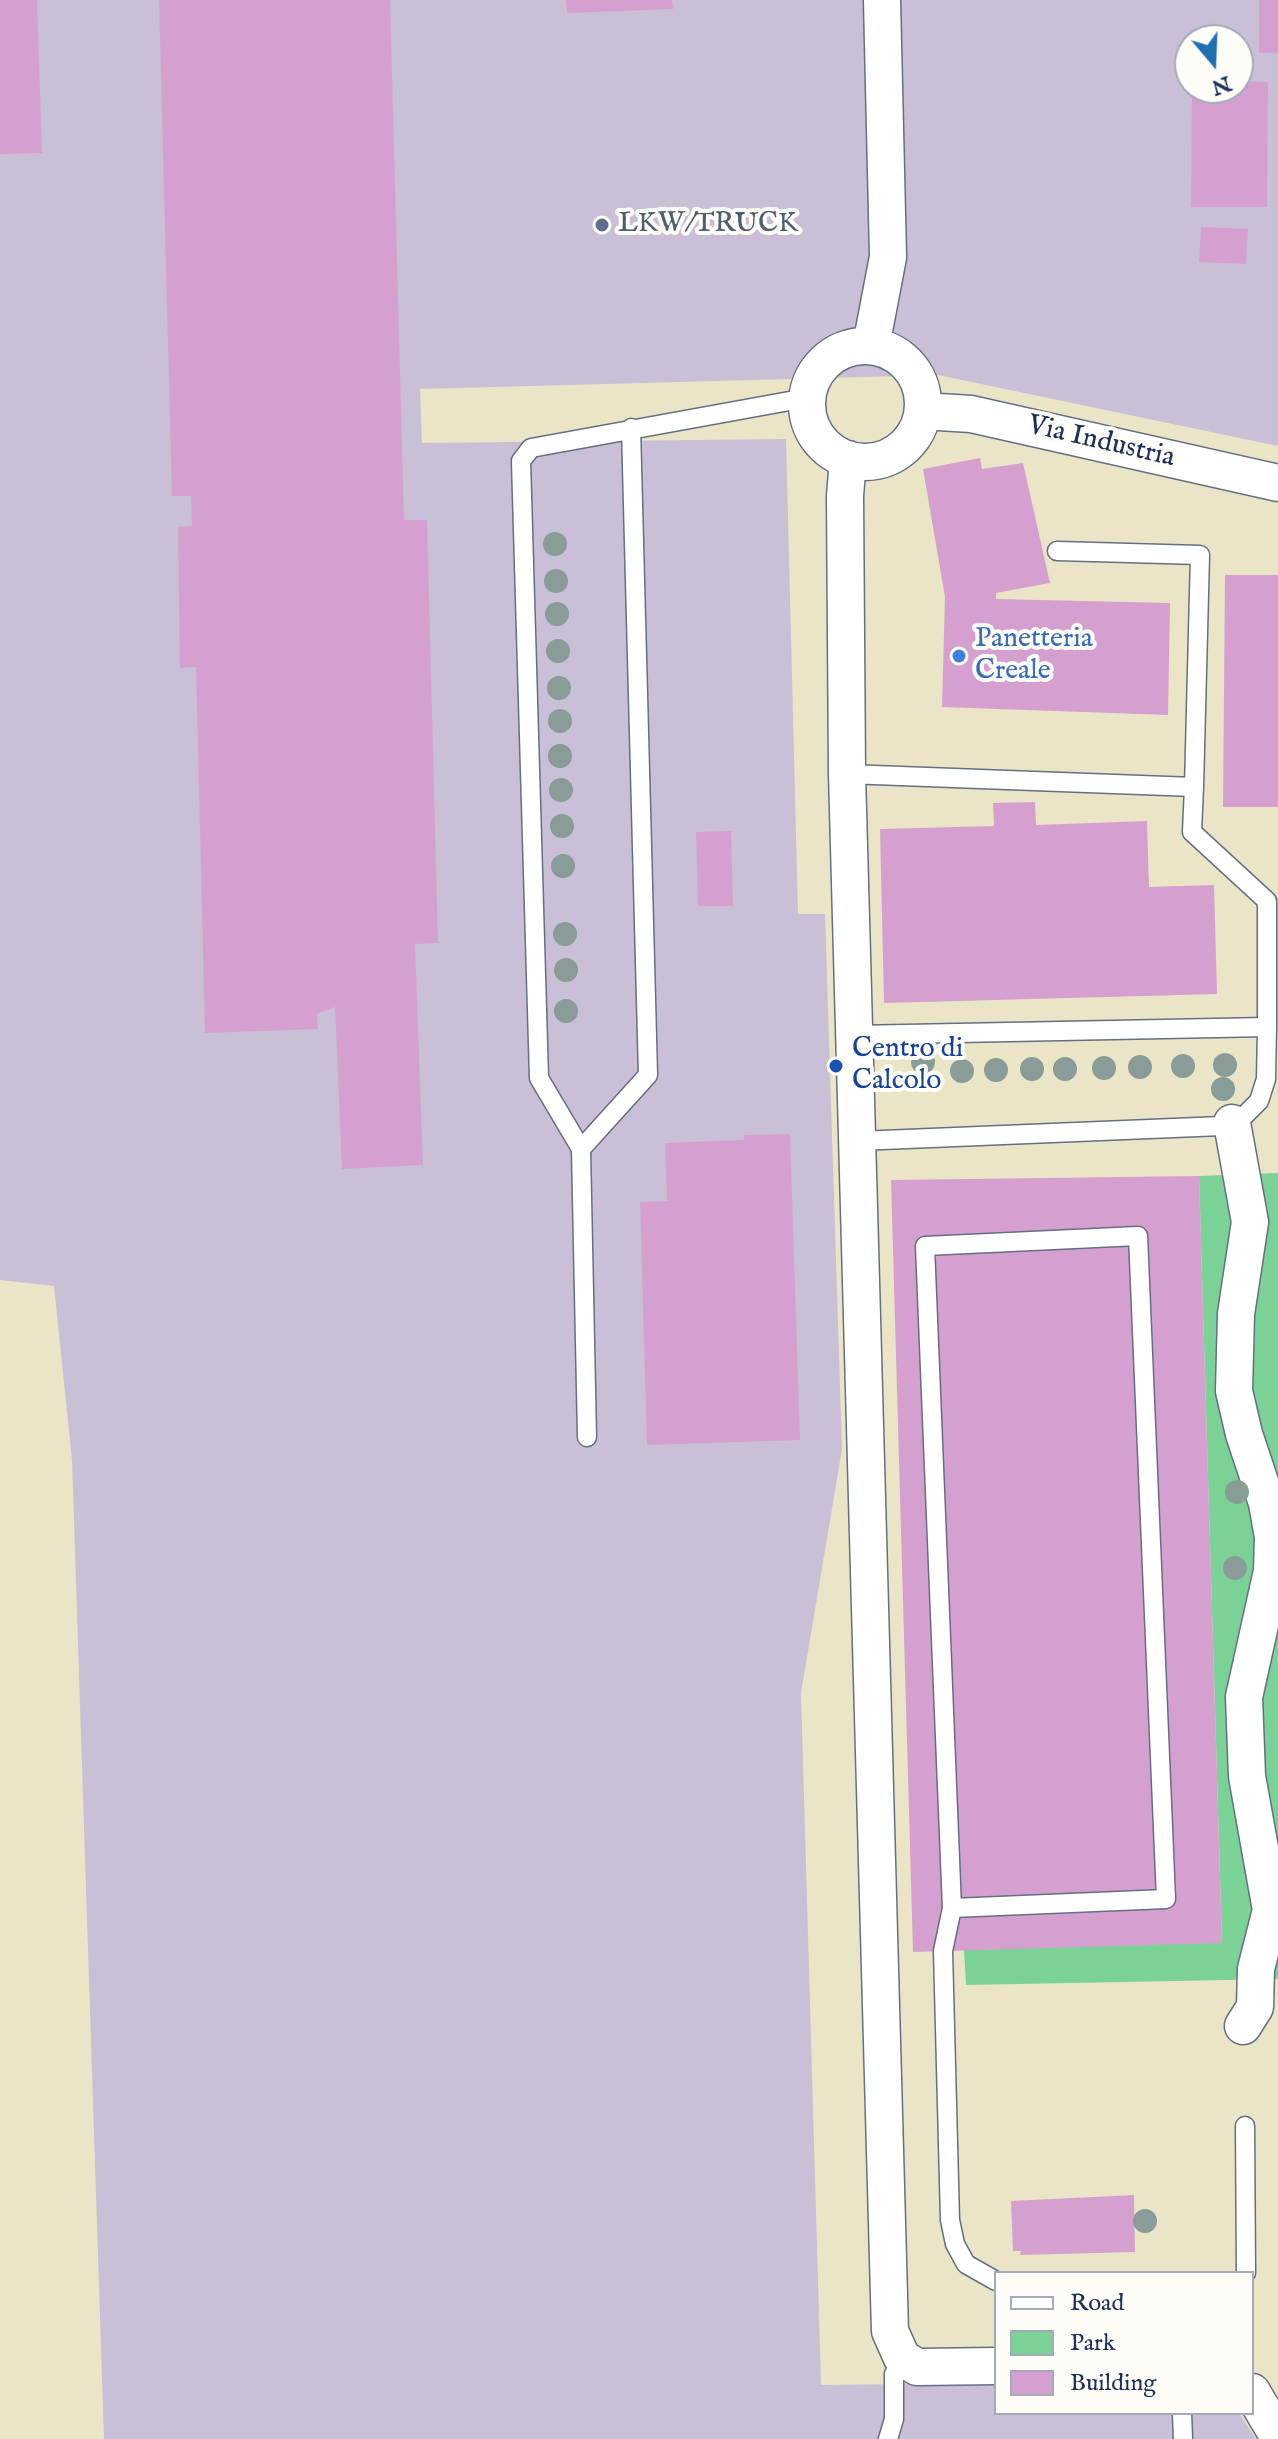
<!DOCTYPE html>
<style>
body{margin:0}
#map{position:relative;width:1278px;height:2439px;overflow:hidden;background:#ebe5c7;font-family:"IM FELL English",serif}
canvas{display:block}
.legend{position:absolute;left:994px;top:2271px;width:260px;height:144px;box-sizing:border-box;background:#fdfcf7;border:2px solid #a3aaba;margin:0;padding:10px 14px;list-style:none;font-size:24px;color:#1b2f5e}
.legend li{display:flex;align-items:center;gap:16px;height:40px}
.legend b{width:40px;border:2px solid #a3aaba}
.north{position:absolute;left:1174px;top:24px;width:80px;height:80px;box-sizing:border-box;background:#fdfcf7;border:2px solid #a3aaba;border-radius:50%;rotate:161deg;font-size:22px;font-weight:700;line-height:32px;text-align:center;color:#1b2f5e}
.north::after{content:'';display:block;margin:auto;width:28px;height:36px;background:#1f6fb2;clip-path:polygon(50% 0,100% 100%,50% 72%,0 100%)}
</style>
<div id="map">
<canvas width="1278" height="2439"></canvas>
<ul class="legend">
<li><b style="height:10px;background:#fff"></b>Road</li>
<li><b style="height:22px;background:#7bd297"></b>Park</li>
<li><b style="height:22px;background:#d5a0cf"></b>Building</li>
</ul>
<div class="north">N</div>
</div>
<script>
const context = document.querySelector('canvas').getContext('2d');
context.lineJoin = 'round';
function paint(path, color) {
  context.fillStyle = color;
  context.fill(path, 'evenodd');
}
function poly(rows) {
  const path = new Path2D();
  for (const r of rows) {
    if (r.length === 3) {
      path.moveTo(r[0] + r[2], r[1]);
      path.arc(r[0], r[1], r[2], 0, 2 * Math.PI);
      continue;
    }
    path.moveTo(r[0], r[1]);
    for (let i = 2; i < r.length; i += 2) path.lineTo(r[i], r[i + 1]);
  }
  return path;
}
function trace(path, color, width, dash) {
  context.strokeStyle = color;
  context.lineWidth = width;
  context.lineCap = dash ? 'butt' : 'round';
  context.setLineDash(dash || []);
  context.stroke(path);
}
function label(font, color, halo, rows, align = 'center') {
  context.font = font + ' "IM FELL English",serif';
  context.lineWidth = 8;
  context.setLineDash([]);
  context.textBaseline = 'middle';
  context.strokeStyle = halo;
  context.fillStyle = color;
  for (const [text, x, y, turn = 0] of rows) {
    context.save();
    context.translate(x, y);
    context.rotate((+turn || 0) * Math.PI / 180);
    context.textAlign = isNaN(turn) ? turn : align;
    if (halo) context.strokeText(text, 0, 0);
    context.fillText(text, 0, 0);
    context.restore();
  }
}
paint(poly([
 [0,0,1278,0,1278,446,938,375,420,389,422,443,786,439,798,914,825,914,842,1449,801,1693,821,2385,996,2383,996,2413,1239,2413,1256,2439,104,2439,72,1460,54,1286,0,1280],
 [1190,40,1238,40,1238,88,1190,88]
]), '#c9bfd7');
paint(poly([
 [1278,1173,1278,1979,966,1985,964,1950,1222,1942,1199,1176]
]), '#7bd297');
paint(poly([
 [0,0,37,0,42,153,0,154],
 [159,0,390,0,404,520,427,520,438,943,415,944,423,1165,342,1169,335,1007,317,1014,318,1029,205,1033,196,667,180,668,178,527,192,526,191,496,172,496],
 [566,0,672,0,673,9,567,13],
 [1259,0,1278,0,1278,53,1259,53],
 [1238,81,1268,82,1267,207,1191,207,1192,88,1238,88],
 [1201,227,1248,229,1246,264,1199,262],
 [980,458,982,469,1023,463,1050,583,996,593,996,599,1170,603,1168,715,942,707,945,597,923,469],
 [1225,575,1278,575,1278,807,1223,807],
 [1035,802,1036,825,1147,821,1149,887,1214,885,1217,994,884,1003,880,829,994,826,993,803],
 [731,831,733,906,698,906,696,832],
 [790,1134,800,1440,647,1445,640,1202,667,1201,665,1143,744,1140,744,1135],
 [1199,1176,1222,1943,913,1952,891,1180],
 [1134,2195,1135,2252,1020,2255,1021,2251,1013,2251,1011,2201]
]), '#d5a0cf');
const lane = poly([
 [847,774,1194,787,1200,555,1057,551],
 [1194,787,1192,832,1267,901,1267,1027],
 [854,1035,1267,1027,1266,1079,1259,1101,1242,1118,1222,1126,858,1141],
 [581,1149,648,1075,631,428],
 [1138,1236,1166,1899,952,1908,925,1246,1138,1236],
 [587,1437,581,1149,539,1078,521,461,531,448,806,398],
 [952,1908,943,1951,950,2220,955,2244,966,2264,996,2281],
 [1245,2126,1246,2273],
 [1182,2413,1183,2439],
 [888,2439,894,2419,894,2374,902,2358]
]);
const street = poly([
 [871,346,888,257,882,0],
 [865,404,58],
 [923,411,971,414,1278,483],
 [848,459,845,496,847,774,890,2331,902,2358,917,2367,996,2366],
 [1232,1123,1250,1222,1236,1314,1234,1391,1244,1434,1267,1503,1273,1537,1272,1571,1244,1697,1247,1776,1271,1910,1256,1969,1255,2007,1243,2026],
 [1252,2392,1278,2436]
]);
trace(lane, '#646f83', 21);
trace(street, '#646f83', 39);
trace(lane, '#fff', 18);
trace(street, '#fff', 36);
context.fillStyle = '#899c97';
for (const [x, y] of [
 [555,544],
 [556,581],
 [557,614],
 [558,651],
 [559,688],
 [560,721],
 [560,756],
 [561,790],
 [562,826],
 [563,866],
 [565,934],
 [566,970],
 [566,1011],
 [923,1062],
 [1225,1065],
 [1183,1066],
 [1140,1067],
 [1104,1068],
 [1032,1069],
 [1065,1069],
 [996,1070],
 [962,1071],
 [1223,1089],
 [1237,1492],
 [1235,1568],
 [1145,2221]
]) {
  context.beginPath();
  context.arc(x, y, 12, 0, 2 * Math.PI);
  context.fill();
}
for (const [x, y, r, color] of [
 [602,225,8,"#5c6f8a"],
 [959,656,8,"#3f7fe0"],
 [836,1066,8,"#1a4fb4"]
]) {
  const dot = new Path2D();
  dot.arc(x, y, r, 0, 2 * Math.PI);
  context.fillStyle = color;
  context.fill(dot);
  trace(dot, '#fdfcf7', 3);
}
label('28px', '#4e5e75', '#fdfcf7', [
 ["LKW/TRUCK",618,225]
], 'left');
label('28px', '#1b2f5e', '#fdfcf7', [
 ["Via Industria",1101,443,13]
]);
label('28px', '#366cbe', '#fdfcf7', [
 ["Panetteria",975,640],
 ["Creale",975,672]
], 'left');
label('28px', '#164399', '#fdfcf7', [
 ["Centro di",852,1050],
 ["Calcolo",852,1082]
], 'left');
</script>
